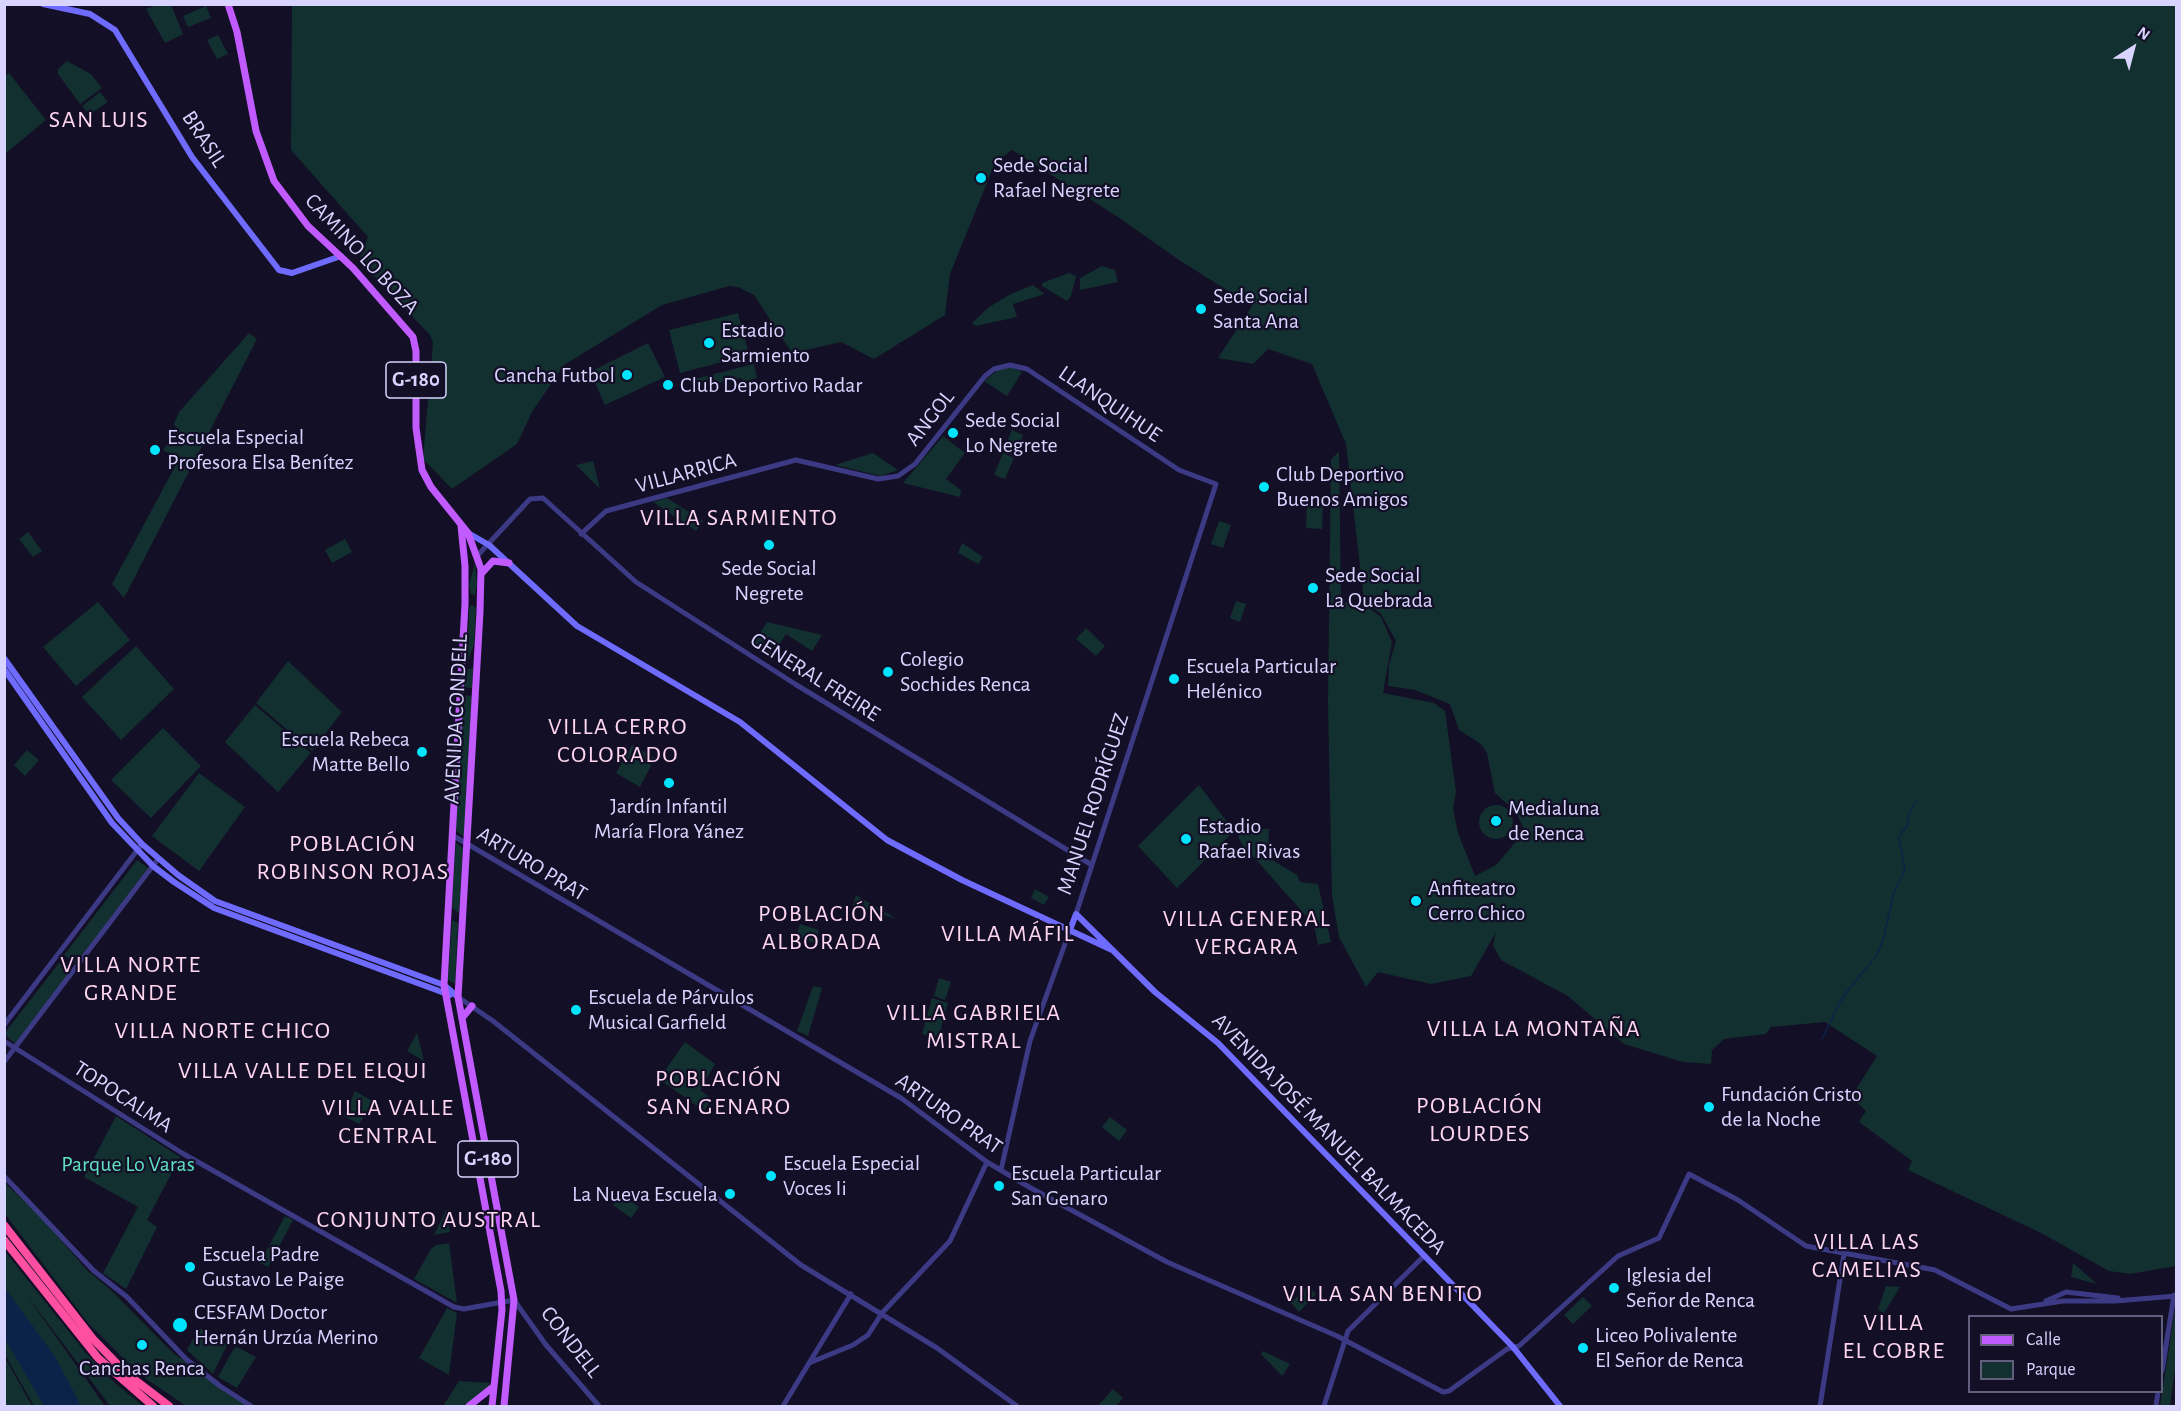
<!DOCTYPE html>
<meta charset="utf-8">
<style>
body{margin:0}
#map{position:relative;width:2181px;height:1411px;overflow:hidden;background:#130f26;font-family:"Alegreya Sans",sans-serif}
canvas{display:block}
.frame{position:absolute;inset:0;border:6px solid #d9d4ff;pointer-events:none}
.legend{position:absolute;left:1968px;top:1315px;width:195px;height:78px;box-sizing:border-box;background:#130f26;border:2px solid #625e7d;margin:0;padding:8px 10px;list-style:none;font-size:18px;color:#d9d4ff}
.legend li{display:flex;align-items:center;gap:12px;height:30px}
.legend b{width:30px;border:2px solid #625e7d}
.north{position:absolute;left:2103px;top:18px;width:60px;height:60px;-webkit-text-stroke:4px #130f26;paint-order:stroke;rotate:36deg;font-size:16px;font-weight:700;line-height:24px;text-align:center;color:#d9d4ff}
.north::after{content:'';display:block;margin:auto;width:21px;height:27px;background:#d9d4ff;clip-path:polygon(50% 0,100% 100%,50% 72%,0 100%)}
</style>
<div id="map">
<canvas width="2181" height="1411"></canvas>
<div class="frame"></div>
<ul class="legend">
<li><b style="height:8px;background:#c25bff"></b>Calle</li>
<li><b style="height:16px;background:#12302f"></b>Parque</li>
</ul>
<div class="north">N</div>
</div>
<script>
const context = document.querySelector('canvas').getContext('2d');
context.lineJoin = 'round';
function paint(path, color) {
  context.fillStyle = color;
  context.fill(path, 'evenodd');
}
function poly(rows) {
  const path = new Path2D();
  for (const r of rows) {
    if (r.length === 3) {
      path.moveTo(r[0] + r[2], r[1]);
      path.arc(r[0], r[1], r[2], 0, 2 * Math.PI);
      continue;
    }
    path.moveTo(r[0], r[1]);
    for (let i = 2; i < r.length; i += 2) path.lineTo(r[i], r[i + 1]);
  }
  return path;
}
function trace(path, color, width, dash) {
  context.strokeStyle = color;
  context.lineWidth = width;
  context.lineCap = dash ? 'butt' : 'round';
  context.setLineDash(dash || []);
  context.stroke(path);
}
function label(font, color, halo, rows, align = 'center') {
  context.font = font + ' "Alegreya Sans",sans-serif';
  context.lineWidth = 4.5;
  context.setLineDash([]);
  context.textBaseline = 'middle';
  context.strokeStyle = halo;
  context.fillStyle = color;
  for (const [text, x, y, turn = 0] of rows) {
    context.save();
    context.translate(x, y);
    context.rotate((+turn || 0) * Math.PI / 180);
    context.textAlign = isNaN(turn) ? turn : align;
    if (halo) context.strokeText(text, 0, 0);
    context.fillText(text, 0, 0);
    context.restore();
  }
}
paint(poly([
 [159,4,171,5,183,34,165,43,146,9],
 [292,5,2176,5,2176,1266,2130,1274,2109,1271,2041,1233,1908,1170,1912,1161,1859,1122,1866,1111,1851,1097,1877,1056,1825,1022,1771,1027,1766,1034,1724,1039,1712,1050,1711,1064,1683,1062,1624,1044,1568,996,1501,960,1493,945,1496,932,1471,976,1431,984,1378,972,1366,987,1339,937,1332,895,1328,703,1331,460,1339,451,1341,602,1365,605,1381,617,1392,642,1383,693,1434,703,1445,711,1456,792,1453,809,1458,833,1475,876,1496,865,1525,831,1516,812,1495,793,1487,753,1481,744,1459,730,1450,704,1415,690,1388,686,1389,665,1396,641,1381,614,1364,601,1346,444,1312,364,1268,349,1253,364,1218,358,1252,306,1179,260,1118,217,1012,150,995,163,950,274,945,315,874,359,841,342,792,353,754,295,738,287,729,286,662,305,564,365,532,412,517,444,452,489,423,459,433,343,430,335,359,260,368,237,291,150],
 [206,6,211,18,188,27,183,16],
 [218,35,228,54,217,59,207,40],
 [67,61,91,74,102,88,80,104,58,74,58,69],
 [9,73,46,120,5,154,5,76],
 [100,92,108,102,89,115,82,106],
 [1102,266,1115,270,1118,282,1080,290,1080,278],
 [1069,273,1076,276,1071,296,1067,301,1042,286,1042,283],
 [1033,285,1045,294,1013,304,1017,317,976,326,972,323,989,307,1011,294],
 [738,313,749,355,680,373,669,330],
 [249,333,257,339,124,598,112,584,179,459,163,450,178,430,174,424,179,412],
 [648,343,665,377,605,405,590,372],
 [754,364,757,378,743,382,741,378,698,388,695,379],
 [1011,367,1022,372,1007,396,984,381,1001,368],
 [1012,430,1023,435,1014,456,1003,451],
 [943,436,965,453,946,479,961,490,960,497,903,483],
 [873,453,898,470,881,476,835,465],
 [1003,453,1014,458,1005,479,994,475],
 [593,461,600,489,576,465],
 [667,498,703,521,696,531,653,502],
 [1307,502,1323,503,1322,529,1306,528],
 [1219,521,1231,525,1223,548,1211,544],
 [28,532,42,551,33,557,19,539],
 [345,539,352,552,332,563,325,550],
 [962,543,983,557,978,564,958,553],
 [475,563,477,584,475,595,471,594,469,585],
 [1236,601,1246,604,1240,622,1230,618],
 [98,602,130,640,76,686,43,647],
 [472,605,476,608,474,644,467,663,469,608],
 [767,622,822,635,812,651,786,634,771,658,755,648,755,641],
 [1086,628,1105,646,1096,656,1076,639],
 [136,646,174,689,121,740,82,697],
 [288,661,342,712,312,751,256,703],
 [473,668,472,688,464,687,466,670],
 [464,695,472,696,464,837,455,830],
 [255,705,311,753,278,792,225,742],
 [163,728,201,766,151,818,111,780],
 [632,745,655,758,640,787,616,773],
 [27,750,39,760,25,776,14,765],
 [199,773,245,807,199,871,152,836],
 [1199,785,1234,831,1177,888,1138,846],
 [1496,822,17],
 [1242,829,1269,829,1268,855,1272,860,1297,875,1300,882,1318,884,1331,942,1318,945,1314,925,1242,844,1238,837],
 [456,843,463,848,459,913,452,908],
 [137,860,148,868,76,964,64,955],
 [1035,889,1049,897,1044,905,1031,898],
 [856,895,897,919,853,906],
 [452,920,458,923,455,984,448,980],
 [800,924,819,930,815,943,796,937],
 [59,963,71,971,15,1044,4,1034],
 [939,978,951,982,945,1000,934,996],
 [813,986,822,988,808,1036,797,1031],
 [932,998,948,1003,938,1039,922,1034],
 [417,1033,424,1061,407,1051],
 [685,1042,715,1064,700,1090,712,1099,704,1111,659,1079],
 [355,1091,374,1102,359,1124,344,1116],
 [116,1116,180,1157,147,1220,157,1227,126,1289,103,1273,138,1207,84,1177],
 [1110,1117,1127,1130,1119,1141,1102,1127],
 [4,1182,40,1216,87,1270,112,1291,173,1353,247,1406,186,1406,139,1374,88,1323,5,1214],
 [620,1194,639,1207,631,1218,613,1205],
 [446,1210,450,1232,434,1235],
 [285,1216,293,1220,268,1267,260,1263],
 [449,1243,457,1303,414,1279,431,1249,436,1245],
 [4,1250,85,1352,115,1383,143,1406,110,1406,25,1293,105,1406,34,1406,5,1355],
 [2073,1263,2097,1284,2071,1277],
 [1308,1286,1316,1294,1299,1312,1291,1303],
 [1886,1286,1900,1287,1884,1313,1878,1310],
 [1583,1297,1592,1306,1573,1324,1564,1315],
 [2176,1303,2176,1361,2170,1406,2160,1406],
 [447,1308,457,1313,449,1375,419,1358],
 [199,1328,227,1345,213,1374,187,1350],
 [237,1347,256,1357,237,1388,218,1377,234,1348],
 [1263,1351,1290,1364,1282,1376,1261,1354],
 [5,1358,17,1379,32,1406,5,1406],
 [459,1381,490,1383,488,1389,463,1406,443,1406],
 [1113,1389,1123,1398,1116,1406,1098,1406]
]), '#12302f');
paint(poly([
 [5,1288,56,1358,81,1406,44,1406,5,1339]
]), '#0c2248');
trace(poly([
 [1822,1039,1842,998,1876,956,1883,940,1894,892,1905,870,1899,837,1907,826,1908,816,1916,801]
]), '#0c2248', 1.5);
trace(poly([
 [581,534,606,511,796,460,878,479,898,476,915,464,985,376,994,369,1010,365,1027,369,1179,470,1216,484,1076,914],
 [477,556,530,499,543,498,636,582,795,684,1092,865],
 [452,835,901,1098,987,1162,1029,1187,1167,1262,1337,1336,1443,1392,1449,1391,1507,1349,1519,1346,1618,1256,1659,1238,1689,1174,1738,1200,1806,1246,1935,1270,2011,1309,2063,1301,2115,1301,2176,1296],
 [458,997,493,1021,801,1265,937,1348,1017,1406],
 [4,1025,142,844],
 [4,1041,182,1153,454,1307,464,1309,514,1300,546,1345,599,1406],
 [4,1062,158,859],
 [1001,1170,1030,1041,1070,930],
 [4,1176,94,1271,127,1297,186,1359,220,1386,251,1406],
 [2046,1301,2066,1292,2118,1298],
 [809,1363,853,1345,868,1335,882,1313,950,1241,987,1162],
 [2162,1371,2174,1295],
 [783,1406,851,1294],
 [1324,1406,1348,1331,1423,1257],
 [1820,1406,1844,1254],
 [2156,1406,2158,1392]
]), '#3d3a85', 5);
trace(poly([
 [43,4,90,14,115,30,192,157,279,270,292,273,341,256],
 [468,533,489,545,577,626,740,722,887,840,962,880,1112,950],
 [4,658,118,818,142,844,178,875,215,901,444,985,458,997],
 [4,669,112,823,153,866,174,882,214,908,450,995],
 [1070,930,1076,914,1155,992,1218,1043,1513,1347,1560,1406]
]), '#6f6bff', 6);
trace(poly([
 [228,4,237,32,256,131,274,181,308,226,353,268,413,337,416,351,416,428,422,470,431,487,468,533,481,569,480,612,458,997,514,1300,504,1406],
 [461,526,465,566,465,604,444,985,501,1291,502,1310,492,1406],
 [482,573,493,561,509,563],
 [462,1018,472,1006],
 [469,1406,493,1387]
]), '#c25bff', 7);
trace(poly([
 [4,1225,93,1339,127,1374,169,1406],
 [4,1240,98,1358,153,1406]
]), '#ff4fa3', 8);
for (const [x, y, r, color] of [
 [981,178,6,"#00e5ff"],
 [1201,309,6,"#00e5ff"],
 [709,343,6,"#00e5ff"],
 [627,375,6,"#00e5ff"],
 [668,385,6,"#00e5ff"],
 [953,433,6,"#00e5ff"],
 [155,450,6,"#00e5ff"],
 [1264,487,6,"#00e5ff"],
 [769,545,6,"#00e5ff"],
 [1313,588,6,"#00e5ff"],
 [888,672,6,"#00e5ff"],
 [1174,679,6,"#00e5ff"],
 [422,752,6,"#00e5ff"],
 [669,783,6,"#00e5ff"],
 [1496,821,6,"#00e5ff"],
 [1186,839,6,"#00e5ff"],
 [1416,901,6,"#00e5ff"],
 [576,1010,6,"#00e5ff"],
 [1709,1107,6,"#00e5ff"],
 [771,1176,6,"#00e5ff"],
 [999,1186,6,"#00e5ff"],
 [730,1194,6,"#00e5ff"],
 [190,1267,6,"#00e5ff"],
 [1614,1288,6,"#00e5ff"],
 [180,1325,8,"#00e5ff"],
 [142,1345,6,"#00e5ff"],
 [1583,1348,6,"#00e5ff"]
]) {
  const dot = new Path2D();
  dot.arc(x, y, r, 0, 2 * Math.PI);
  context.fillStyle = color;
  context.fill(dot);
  trace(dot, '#130f26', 2);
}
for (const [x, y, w] of [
 [416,380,60],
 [488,1159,60]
]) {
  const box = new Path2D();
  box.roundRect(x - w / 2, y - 18, w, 36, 4.5);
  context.fillStyle = '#130f26';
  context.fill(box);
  trace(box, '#d9d4ff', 1.5);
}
label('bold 21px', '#d9d4ff', null, [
 ["G-180",416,380],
 ["G-180",488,1159]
]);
label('22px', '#d9d4ff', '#130f26', [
 ["BRASIL",204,139,57],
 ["CAMINO LO BOZA",362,254,47],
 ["LLANQUIHUE",1110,404,34],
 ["ANGOL",930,418,-52],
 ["VILLARRICA",686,473,-15],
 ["GENERAL FREIRE",815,677,32],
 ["AVENIDA CONDELL",456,719,-87],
 ["MANUEL RODRÍGUEZ",1093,804,-72],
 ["ARTURO PRAT",532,864,31],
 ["TOPOCALMA",123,1097,33],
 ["ARTURO PRAT",949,1114,35],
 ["AVENIDA JOSÉ MANUEL BALMACEDA",1329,1134,46],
 ["CONDELL",571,1342,52]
]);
label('22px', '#d9d4ff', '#130f26', [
 ["Sede Social",993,165],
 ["Rafael Negrete",993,190],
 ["Sede Social",1213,296],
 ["Santa Ana",1213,321],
 ["Estadio",721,330],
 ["Sarmiento",721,355],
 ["Cancha Futbol",615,375,"right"],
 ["Club Deportivo Radar",680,385],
 ["Sede Social",965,420],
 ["Lo Negrete",965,445],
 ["Escuela Especial",167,437],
 ["Profesora Elsa Benítez",167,462],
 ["Club Deportivo",1276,474],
 ["Buenos Amigos",1276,499],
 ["Sede Social",769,568,"center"],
 ["Negrete",769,593,"center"],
 ["Sede Social",1325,575],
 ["La Quebrada",1325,600],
 ["Colegio",900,659],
 ["Sochides Renca",900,684],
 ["Escuela Particular",1186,666],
 ["Helénico",1186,691],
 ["Escuela Rebeca",410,739,"right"],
 ["Matte Bello",410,764,"right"],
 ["Jardín Infantil",669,806,"center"],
 ["María Flora Yánez",669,831,"center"],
 ["Medialuna",1508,808],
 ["de Renca",1508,833],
 ["Estadio",1198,826],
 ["Rafael Rivas",1198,851],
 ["Anfiteatro",1428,888],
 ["Cerro Chico",1428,913],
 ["Escuela de Párvulos",588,997],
 ["Musical Garfield",588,1022],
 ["Fundación Cristo",1721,1094],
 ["de la Noche",1721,1119],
 ["Escuela Especial",783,1163],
 ["Voces Ii",783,1188],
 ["Escuela Particular",1011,1173],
 ["San Genaro",1011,1198],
 ["La Nueva Escuela",718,1194,"right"],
 ["Escuela Padre",202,1254],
 ["Gustavo Le Paige",202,1279],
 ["Iglesia del",1626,1275],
 ["Señor de Renca",1626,1300],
 ["CESFAM Doctor",194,1312],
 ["Hernán Urzúa Merino",194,1337],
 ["Liceo Polivalente",1595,1335],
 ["El Señor de Renca",1595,1360],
 ["Canchas Renca",142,1368,"center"]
], 'left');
label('22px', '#5fe0c0', '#130f26', [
 ["Parque Lo Varas",128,1164]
]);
context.letterSpacing = '1.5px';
label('24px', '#ffd6f0', '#130f26', [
 ["SAN LUIS",99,120],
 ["VILLA SARMIENTO",739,518],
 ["VILLA CERRO",618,727],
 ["COLORADO",618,755],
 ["POBLACIÓN",353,844],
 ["ROBINSON ROJAS",353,872],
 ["POBLACIÓN",822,914],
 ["ALBORADA",822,942],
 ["VILLA GENERAL",1247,919],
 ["VERGARA",1247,947],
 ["VILLA MÁFIL",1008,934],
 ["VILLA NORTE",131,965],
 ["GRANDE",131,993],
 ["VILLA GABRIELA",974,1013],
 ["MISTRAL",974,1041],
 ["VILLA LA MONTAÑA",1534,1029],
 ["VILLA NORTE CHICO",223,1031],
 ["VILLA VALLE DEL ELQUI",303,1071],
 ["POBLACIÓN",719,1079],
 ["SAN GENARO",719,1107],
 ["POBLACIÓN",1480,1106],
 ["LOURDES",1480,1134],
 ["VILLA VALLE",388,1108],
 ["CENTRAL",388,1136],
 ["CONJUNTO AUSTRAL",429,1220],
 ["VILLA LAS",1867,1242],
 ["CAMELIAS",1867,1270],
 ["VILLA SAN BENITO",1383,1294],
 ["VILLA",1894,1323],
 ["EL COBRE",1894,1351]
]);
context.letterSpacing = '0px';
</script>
